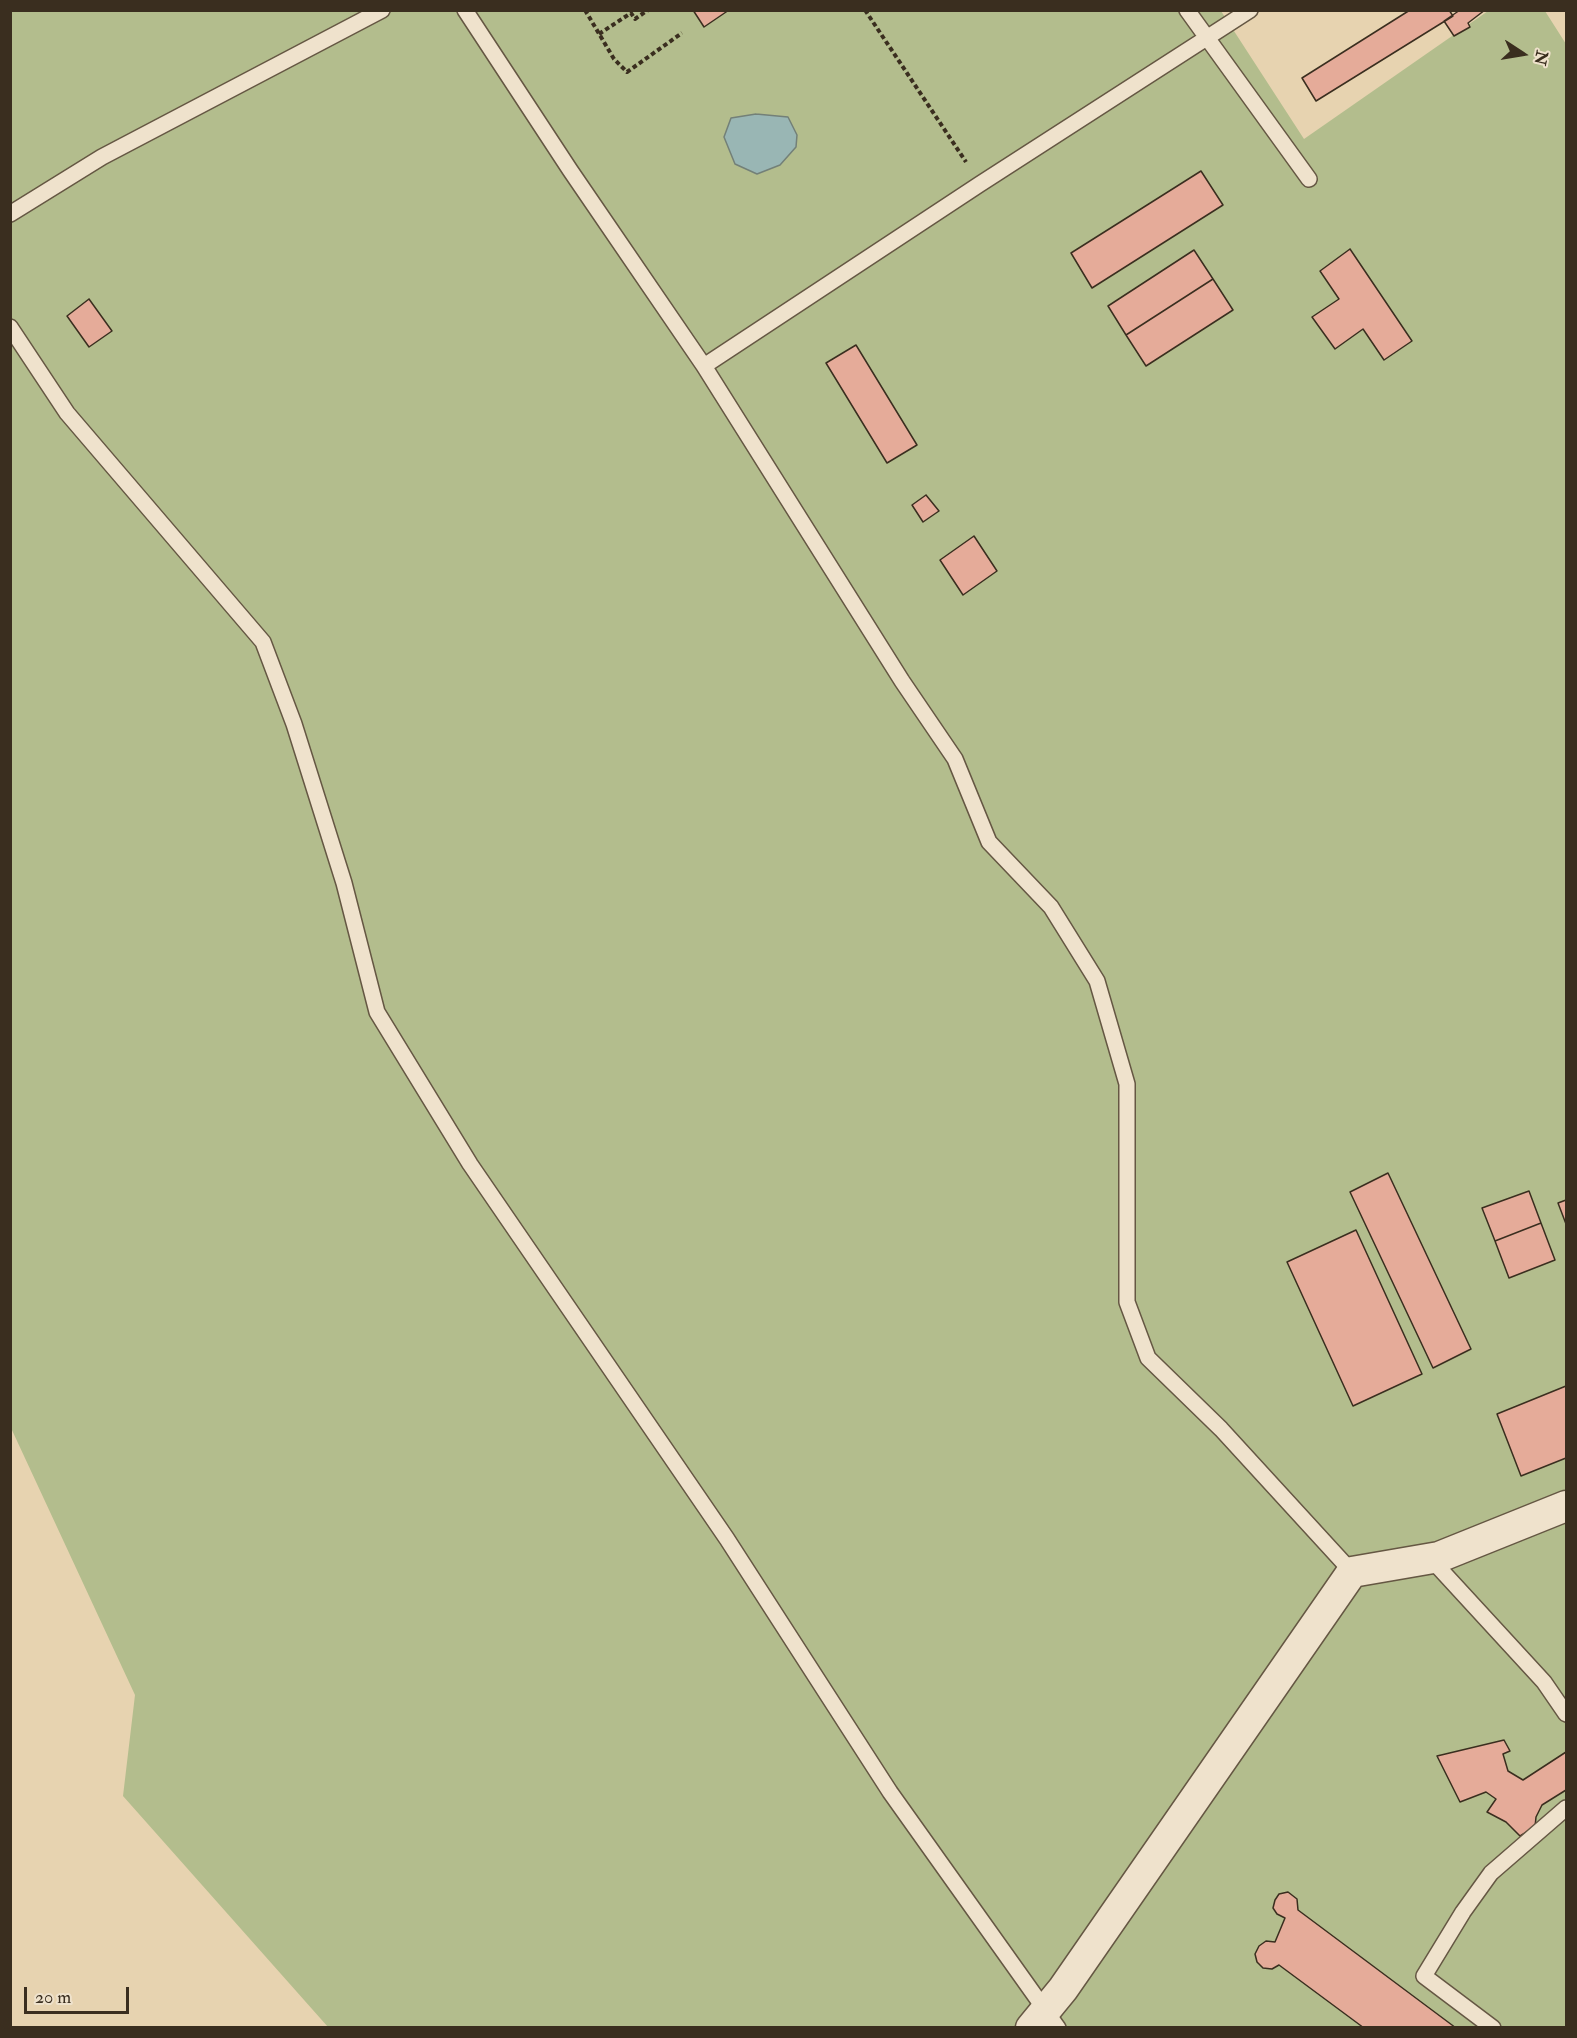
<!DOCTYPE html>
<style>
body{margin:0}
#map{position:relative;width:1577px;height:2038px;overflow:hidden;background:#e7d3b0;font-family:"IM FELL Double Pica",serif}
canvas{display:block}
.frame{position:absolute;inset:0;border:12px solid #3a2e1f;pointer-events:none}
.north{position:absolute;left:1493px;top:24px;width:60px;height:60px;-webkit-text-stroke:4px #efe2cc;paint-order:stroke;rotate:102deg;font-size:16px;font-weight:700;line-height:24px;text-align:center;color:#3a2e1f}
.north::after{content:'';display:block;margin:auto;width:21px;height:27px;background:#3a2e1f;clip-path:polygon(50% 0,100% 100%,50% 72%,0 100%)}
.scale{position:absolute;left:24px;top:1987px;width:105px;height:27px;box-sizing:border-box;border:3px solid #3a2e1f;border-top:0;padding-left:8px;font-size:18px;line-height:21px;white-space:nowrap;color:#3a2e1f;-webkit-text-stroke:4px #efe2cc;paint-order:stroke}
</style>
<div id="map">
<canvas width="1577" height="2038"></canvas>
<div class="frame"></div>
<div class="north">N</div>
<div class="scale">20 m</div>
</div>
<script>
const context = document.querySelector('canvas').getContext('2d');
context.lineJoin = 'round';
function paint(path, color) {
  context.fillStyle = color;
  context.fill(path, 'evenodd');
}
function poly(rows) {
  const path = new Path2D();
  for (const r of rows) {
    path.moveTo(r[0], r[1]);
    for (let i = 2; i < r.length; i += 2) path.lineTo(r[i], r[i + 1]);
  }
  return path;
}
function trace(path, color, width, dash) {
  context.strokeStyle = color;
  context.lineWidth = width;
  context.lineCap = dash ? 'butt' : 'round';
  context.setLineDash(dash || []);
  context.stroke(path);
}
paint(poly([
 [10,11,1221,11,1304,139,1488,11,1545,11,1566,44,1566,2027,328,2027,123,1796,135,1695,11,1428]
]), '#b3bd8d');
const water = poly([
 [756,114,788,117,797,135,796,147,780,165,757,174,735,164,724,137,731,118,756,114]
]);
paint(water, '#99b6b4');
trace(water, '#738078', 1.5);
const building = poly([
 [693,10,729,10,704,27,693,10],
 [1410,10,1449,10,1453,16,1316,101,1302,78,1410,10],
 [1485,10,1468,23,1470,27,1454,36,1444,21,1460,10,1485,10],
 [1201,171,1223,205,1092,288,1071,253,1201,171],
 [1350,249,1412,341,1384,360,1363,329,1335,349,1312,317,1339,299,1320,271,1350,249],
 [1194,250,1213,279,1126,335,1108,306,1194,250],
 [1213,279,1233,310,1146,366,1126,335,1213,279],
 [89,299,112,331,89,347,67,316,89,299],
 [856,345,917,445,887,463,826,363,856,345],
 [926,495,939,511,923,522,912,505,926,495],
 [974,536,997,571,963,595,940,560,974,536],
 [1388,1173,1471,1349,1433,1368,1350,1192,1388,1173],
 [1529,1191,1541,1223,1495,1241,1482,1208,1529,1191],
 [1566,1200,1566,1224,1558,1203,1566,1200],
 [1541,1223,1555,1260,1509,1278,1495,1241,1541,1223],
 [1356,1230,1422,1374,1353,1406,1287,1262,1356,1230],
 [1566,1386,1566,1458,1521,1476,1497,1414,1566,1386],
 [1504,1740,1510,1751,1503,1754,1508,1771,1523,1780,1566,1752,1566,1790,1542,1805,1536,1817,1535,1827,1520,1836,1506,1822,1487,1812,1496,1799,1486,1792,1460,1802,1437,1756,1504,1740],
 [1288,1892,1297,1899,1298,1910,1456,2028,1364,2028,1279,1965,1272,1969,1263,1968,1257,1962,1255,1954,1259,1946,1266,1941,1275,1942,1285,1918,1277,1914,1273,1908,1275,1900,1279,1894,1288,1892]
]);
paint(building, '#e5ab99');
trace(building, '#3a2e1f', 1.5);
const lane = poly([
 [465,10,570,170,704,366,902,681,955,759,989,842,1051,907,1097,981,1127,1084,1127,1302,1148,1358,1221,1429,1352,1572],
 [1187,10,1309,179],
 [10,214,102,157,382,10],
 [10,327,67,413,263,642,294,724,344,883,377,1012,470,1164,727,1539,890,1792,1058,2028],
 [704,366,980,184,1250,10],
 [1430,1558,1544,1682,1566,1714],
 [1493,2028,1424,1976,1463,1912,1491,1873,1566,1808]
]);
const street = poly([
 [1031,2028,1063,1989,1352,1572,1439,1557,1566,1506]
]);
trace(lane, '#655743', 18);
trace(street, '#655743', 33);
trace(poly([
 [585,10,614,59,627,72,682,33],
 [865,10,966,162],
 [599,34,631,13,635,19,648,10]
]), '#3a2e1f', 4, [4.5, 3]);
trace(lane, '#efe2cc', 15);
trace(street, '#efe2cc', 30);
</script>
